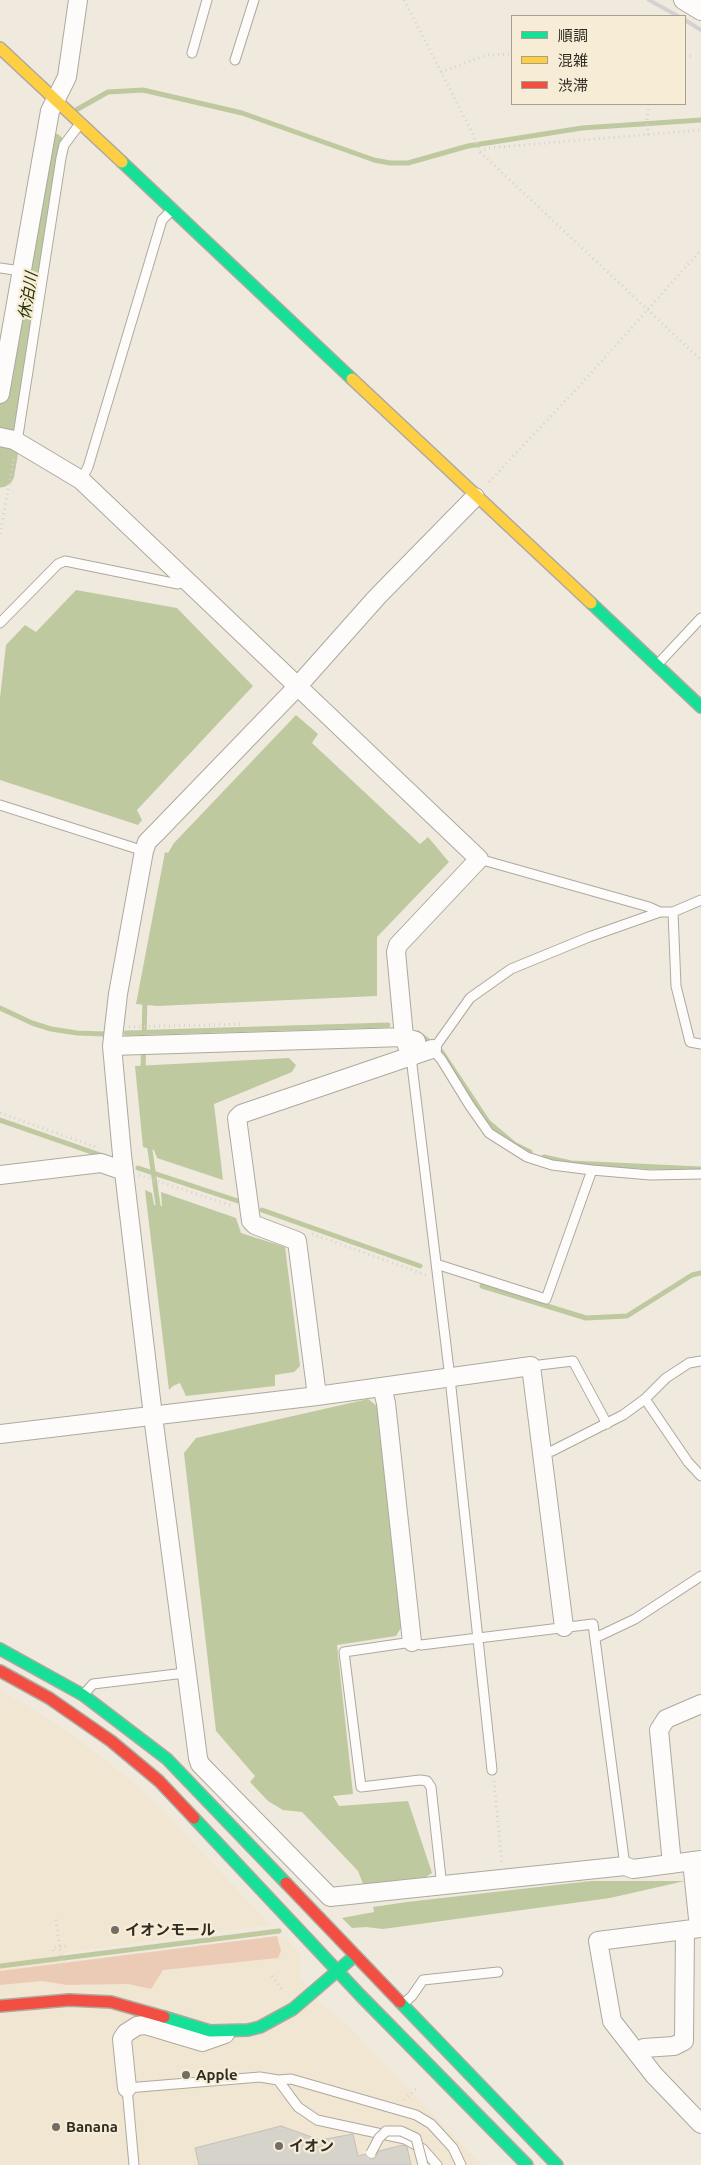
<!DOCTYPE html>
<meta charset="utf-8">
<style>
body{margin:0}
#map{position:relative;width:701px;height:2165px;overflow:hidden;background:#f0eade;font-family:Ubuntu,"Noto Sans JP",sans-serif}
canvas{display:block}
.legend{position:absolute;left:511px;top:15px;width:175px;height:90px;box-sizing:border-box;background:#f7edd7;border:1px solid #a7a08f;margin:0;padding:6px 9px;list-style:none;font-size:15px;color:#302c24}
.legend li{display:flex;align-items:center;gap:10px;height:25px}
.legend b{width:25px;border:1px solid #a7a08f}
</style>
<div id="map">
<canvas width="701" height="2165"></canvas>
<ul class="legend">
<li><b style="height:6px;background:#16e098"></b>順調</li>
<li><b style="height:6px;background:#ffcf43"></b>混雑</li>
<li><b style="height:6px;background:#f24e42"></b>渋滞</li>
</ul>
</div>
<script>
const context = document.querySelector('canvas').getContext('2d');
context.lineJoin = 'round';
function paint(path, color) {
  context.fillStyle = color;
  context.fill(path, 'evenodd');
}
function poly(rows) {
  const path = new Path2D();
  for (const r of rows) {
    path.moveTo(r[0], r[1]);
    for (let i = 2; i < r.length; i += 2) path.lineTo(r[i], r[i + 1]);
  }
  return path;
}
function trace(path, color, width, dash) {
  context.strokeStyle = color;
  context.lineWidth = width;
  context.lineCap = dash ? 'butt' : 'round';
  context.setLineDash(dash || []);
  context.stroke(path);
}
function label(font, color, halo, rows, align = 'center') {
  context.font = font + ' Ubuntu,"Noto Sans JP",sans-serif';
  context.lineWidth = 4.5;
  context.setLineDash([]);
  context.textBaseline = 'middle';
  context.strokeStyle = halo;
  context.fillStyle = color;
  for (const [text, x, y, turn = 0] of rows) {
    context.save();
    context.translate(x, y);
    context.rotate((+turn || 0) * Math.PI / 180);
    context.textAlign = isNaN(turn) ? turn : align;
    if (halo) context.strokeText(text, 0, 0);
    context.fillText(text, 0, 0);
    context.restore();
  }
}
paint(poly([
 [0,1691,21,1702,70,1733,128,1778,163,1810,270,1925,64,1953,65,1962,277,1936,285,1937,297,1949,300,1957,301,1971,298,1976,325,2008,343,2021,482,2165,0,2165]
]), '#f1e6d1');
paint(poly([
 [277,1936,281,1951,278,1958,163,1970,151,1989,128,1984,67,1985,42,1981,0,1985,0,1971]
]), '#eccbb6');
paint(poly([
 [76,590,177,608,253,686,137,810,142,820,138,825,0,780,0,698,6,645,25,625,36,632],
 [296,715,318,734,312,743,420,844,428,837,449,862,377,937,377,996,157,1006,136,1004,165,852,168,853,174,843],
 [289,1058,296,1065,292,1072,214,1104,223,1180,157,1158,154,1150,143,1147,135,1066],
 [145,1190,152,1193,154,1205,162,1206,161,1192,236,1218,241,1233,285,1247,300,1366,294,1372,275,1375,275,1386,186,1396,180,1383,173,1386,169,1390],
 [368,1399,377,1406,402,1626,396,1636,337,1645,353,1794,333,1796,339,1806,408,1801,432,1873,426,1877,363,1884,358,1871,302,1812,283,1810,268,1801,250,1782,255,1776,216,1731,184,1453,196,1438],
 [591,1881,685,1881,610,1898,383,1929,366,1927,352,1928,342,1918,374,1912,373,1907,407,1902]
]), '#bfc9a0');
trace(poly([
 [76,110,108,92,143,90,242,113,374,160,390,163,408,163,468,146,582,128,701,120],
 [0,1008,32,1023,51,1029,77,1033,104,1034],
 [126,1033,388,1025],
 [418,1033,441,1051,488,1122,514,1144,530,1152],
 [143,1070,145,999],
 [0,1120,106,1157],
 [149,1143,159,1212],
 [544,1157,571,1163,701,1169],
 [138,1168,238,1201],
 [262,1210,420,1266],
 [482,1286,586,1318,627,1316,692,1275,701,1273],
 [0,1966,279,1931]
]), '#bfc9a0', 5);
trace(poly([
 [0,473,29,302,51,147]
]), '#bfc9a0', 29);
const building = poly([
 [281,2126,320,2140,353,2134,358,2156,365,2154,371,2159,375,2158,379,2151,403,2145,407,2147,411,2165,199,2165,195,2148,281,2126]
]);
paint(building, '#d6d3ca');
trace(building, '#c4c1b8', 1);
const lane = poly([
 [192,53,207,0],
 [235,60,254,0],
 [0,268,21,271],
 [17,442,61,158,64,145,79,125],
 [81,480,88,467,162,220,171,211],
 [0,623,58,564,65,561,178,584,186,582],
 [657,665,701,618],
 [0,805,144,851],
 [479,859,649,907,660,912],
 [701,900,673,912,660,912,589,937,511,969,470,998,438,1043,432,1049,441,1059,470,1106,489,1133,527,1157,552,1165,592,1170,650,1175,701,1174],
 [673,912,676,986,690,1042,701,1044],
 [411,1057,450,1378,492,1770],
 [436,1264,546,1299,592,1170],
 [531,1366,573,1361,607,1424],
 [645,1399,688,1462,701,1476],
 [542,1452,552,1451,623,1415,645,1399,666,1378,689,1363,701,1361],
 [595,1638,635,1619,701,1576],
 [85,1693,93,1684,185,1673],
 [442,1887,431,1787,427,1781,420,1780,361,1787,344,1652,412,1642,421,1645,593,1624,625,1866],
 [403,2004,412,1996,423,1980,498,1972],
 [278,2080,298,2107,317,2120,405,2139,423,2149,437,2165],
 [134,2165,127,2088,260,2077,278,2080,291,2079,416,2115,431,2124,453,2148,461,2165]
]);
const street = poly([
 [683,0,701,11],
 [0,394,50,111,67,77,78,0],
 [0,437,14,440,81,480,479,859,398,945,396,952,404,1037,411,1057],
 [475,497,377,597,297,687,157,832,147,842,144,851,118,994,112,1046,122,1155,153,1416,198,1758,200,1764,330,1897,625,1866,633,1869,701,1860],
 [112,1046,404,1037,416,1041],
 [0,1175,101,1163,124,1171],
 [382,1387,386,1403,412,1642],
 [317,1396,297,1241,255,1225,251,1221,237,1118,241,1114,432,1049],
 [0,1434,317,1396,531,1366,564,1627],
 [692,1861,699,1928],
 [672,1864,659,1730,666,1719,701,1704],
 [701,1928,598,1941,612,2021,654,2075,701,2124],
 [637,2053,644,2048,674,2046,684,2041,685,1930],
 [127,2088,122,2039,126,2033,137,2026,145,2025,202,2042,225,2034]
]);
const fast = poly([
 [122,162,352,379],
 [591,603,701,707],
 [0,1649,83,1695,167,1759,286,1883],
 [194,1818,360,1995,527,2165],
 [400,2002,557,2165],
 [164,2017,210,2031,248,2030,260,2027,293,2009,350,1960]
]);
const slow = poly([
 [0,48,122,162],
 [352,379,591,603]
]);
const jam = poly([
 [0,1671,49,1698,111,1741,159,1781,194,1818],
 [286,1883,400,2002],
 [0,2006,69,2000,111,2002,164,2017]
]);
trace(lane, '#ada9a0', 11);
trace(street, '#ada9a0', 20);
trace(fast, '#ada9a0', 14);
trace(slow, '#ada9a0', 14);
trace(jam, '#ada9a0', 14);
trace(poly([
 [404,0,474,136,480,152,701,360],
 [685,56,693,56],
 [441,72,487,55,512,54],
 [648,135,647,118,649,104],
 [480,152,488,148,701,130],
 [489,482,583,382,701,250],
 [0,534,14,457],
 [129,1027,240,1024],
 [0,1113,96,1147],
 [139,1175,233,1206],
 [312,1234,426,1275],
 [494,1781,502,1865],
 [56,1920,64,1981],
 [53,1951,53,1948,59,1947,66,1946,66,1949],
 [272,1976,284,1992],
 [404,2100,418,2087]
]), '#d5d3d0', 3, [1, 4]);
trace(lane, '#fdfcfa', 9);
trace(street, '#fdfcfa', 18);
trace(fast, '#16e098', 11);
trace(slow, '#ffcf43', 11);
trace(jam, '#f24e42', 11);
trace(poly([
 [649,0,678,16],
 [685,20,701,30]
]), '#d4d2d0', 4);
const laneBridge = poly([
 [371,2153,379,2138,386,2131,401,2131,416,2138,423,2165]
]);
trace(laneBridge, '#ada9a0', 11, []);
trace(laneBridge, '#fdfcfa', 9);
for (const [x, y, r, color] of [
 [115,1930,5,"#736e65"],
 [186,2075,5,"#736e65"],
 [56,2127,5,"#736e65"],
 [279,2146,5,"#736e65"]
]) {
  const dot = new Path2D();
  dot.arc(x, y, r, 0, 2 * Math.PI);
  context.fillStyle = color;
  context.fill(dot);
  trace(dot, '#f7edd7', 2);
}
label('bold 15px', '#302c24', '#f7edd7', [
 ["イオンモール",125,1930],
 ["Apple",196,2075],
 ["Banana",66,2127],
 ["イオン",289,2146]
], 'left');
label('italic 16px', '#283209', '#f7edd7', [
 ["休泊川",28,296,-81]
]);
</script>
